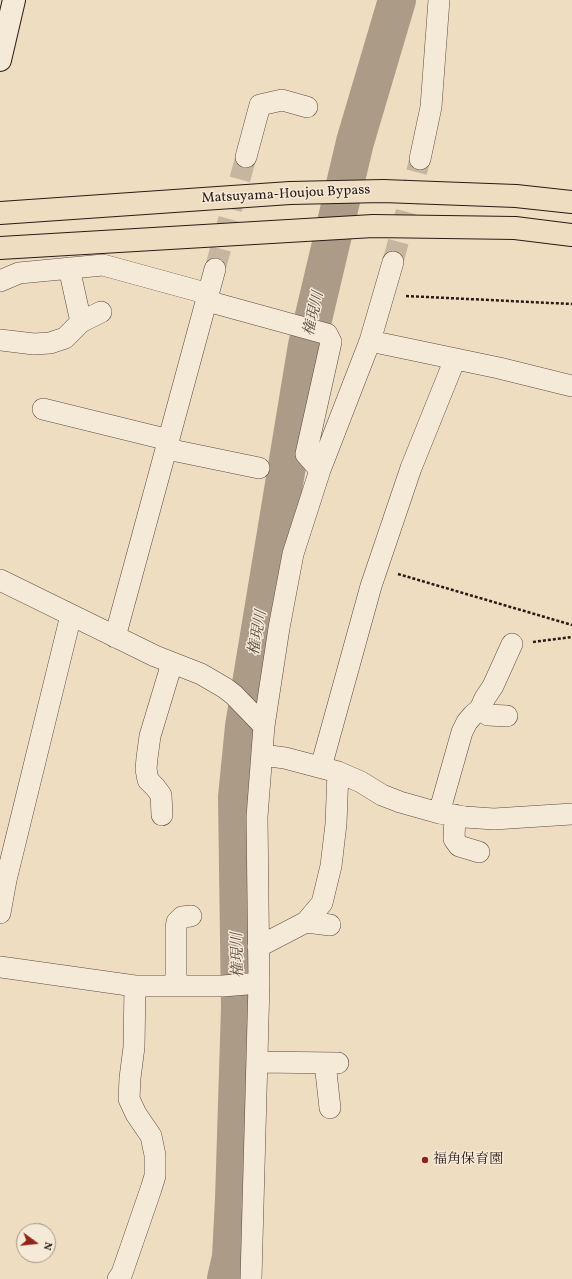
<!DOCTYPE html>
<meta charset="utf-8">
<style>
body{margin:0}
#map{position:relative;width:572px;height:1279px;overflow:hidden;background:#efddc2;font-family:Vollkorn,serif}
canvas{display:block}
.north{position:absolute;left:16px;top:1223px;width:40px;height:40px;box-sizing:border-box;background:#f5e9d7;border:1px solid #a39689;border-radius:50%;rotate:105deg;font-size:11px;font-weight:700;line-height:16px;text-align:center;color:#281a14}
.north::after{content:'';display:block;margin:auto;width:14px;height:18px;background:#8f2418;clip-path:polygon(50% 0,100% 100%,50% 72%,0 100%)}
</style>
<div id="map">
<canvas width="572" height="1279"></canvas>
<div class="north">N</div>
</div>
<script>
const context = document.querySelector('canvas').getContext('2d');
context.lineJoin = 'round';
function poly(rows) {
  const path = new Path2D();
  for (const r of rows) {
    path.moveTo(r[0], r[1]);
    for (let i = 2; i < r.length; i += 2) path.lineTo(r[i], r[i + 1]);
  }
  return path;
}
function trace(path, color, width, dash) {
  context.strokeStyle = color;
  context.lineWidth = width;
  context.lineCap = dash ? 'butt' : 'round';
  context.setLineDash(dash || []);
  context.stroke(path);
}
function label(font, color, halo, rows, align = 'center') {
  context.font = font + ' Vollkorn,"Noto Serif JP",serif';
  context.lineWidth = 3;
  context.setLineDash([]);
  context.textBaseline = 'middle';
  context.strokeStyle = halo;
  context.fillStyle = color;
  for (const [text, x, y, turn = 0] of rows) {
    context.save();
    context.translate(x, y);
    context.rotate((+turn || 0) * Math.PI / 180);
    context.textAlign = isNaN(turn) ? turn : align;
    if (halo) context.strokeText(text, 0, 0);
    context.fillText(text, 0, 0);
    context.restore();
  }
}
trace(poly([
 [226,1279,231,1257,234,1199,240,1008,237,797,244,726,307,345,355,142,397,0]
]), '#ab9b87', 38);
trace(poly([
 [393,262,420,159],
 [215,269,246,157]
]), '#c7b69f', 21, [21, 10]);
const street = poly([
 [246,157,260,105,282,100,307,107],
 [420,159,431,107,439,0],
 [69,268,81,322],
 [0,281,19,273,103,265,209,294],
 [207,301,327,334,331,342,306,454,320,470],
 [0,340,34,344,50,343,65,338,81,322,101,312],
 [370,341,499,368,572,386],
 [43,409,169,440],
 [167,449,259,468],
 [0,580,155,656,201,674,225,688,234,695,264,726],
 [115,637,215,269],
 [480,709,488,715,507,716],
 [262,755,285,758,338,772,361,782,382,795,400,802,439,813,465,817,494,819,572,814],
 [321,767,371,586,411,468,455,359],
 [439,813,462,732,467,722,473,715,480,709,485,698,493,686,512,644],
 [162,815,161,795,155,787,148,780,146,769,147,758,150,736,172,663],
 [455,815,454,839,459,846,479,852],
 [0,913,6,880,71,615],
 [306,922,330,925],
 [258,947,306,922,322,903,331,866,336,824,338,772],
 [0,967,135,986,223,986,259,983],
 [176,986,176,928,177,922,182,917,191,916],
 [257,1062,338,1063],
 [325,1063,330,1108],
 [118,1279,122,1273,151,1189,155,1176,155,1155,151,1136,136,1114,129,1099,130,1078,134,1047,135,986],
 [251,1279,259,983,257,817,264,726,279,628,293,554,320,470,370,341,393,262]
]);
const secondary = poly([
 [0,60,14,0]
]);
const highway = poly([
 [0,213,290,193,383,191,516,196,572,202],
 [0,248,373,226,515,228,572,235]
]);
trace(street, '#5a4b40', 22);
trace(secondary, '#281a14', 24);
trace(highway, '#281a14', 24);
trace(poly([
 [406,296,572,304],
 [398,574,572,625],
 [533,642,572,637]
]), '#281a14', 2.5, [3, 2]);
trace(street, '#f5e9d7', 21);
trace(secondary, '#f5e9d7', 22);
trace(highway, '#efddc2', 22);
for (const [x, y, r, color] of [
 [425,1160,4,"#8f2418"]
]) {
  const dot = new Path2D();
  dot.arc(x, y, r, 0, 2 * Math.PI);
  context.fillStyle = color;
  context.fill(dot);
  trace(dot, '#f5e9d7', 1.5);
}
label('14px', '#281a14', '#f5e9d7', [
 ["Matsuyama-Houjou Bypass",286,195,-3]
]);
label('14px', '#281a14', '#f5e9d7', [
 ["福角保育園",433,1160]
], 'left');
label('italic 15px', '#5c4e42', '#f5e9d7', [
 ["権現川",315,314,-77],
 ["権現川",259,633,-80],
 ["権現川",239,955,-91]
]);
</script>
